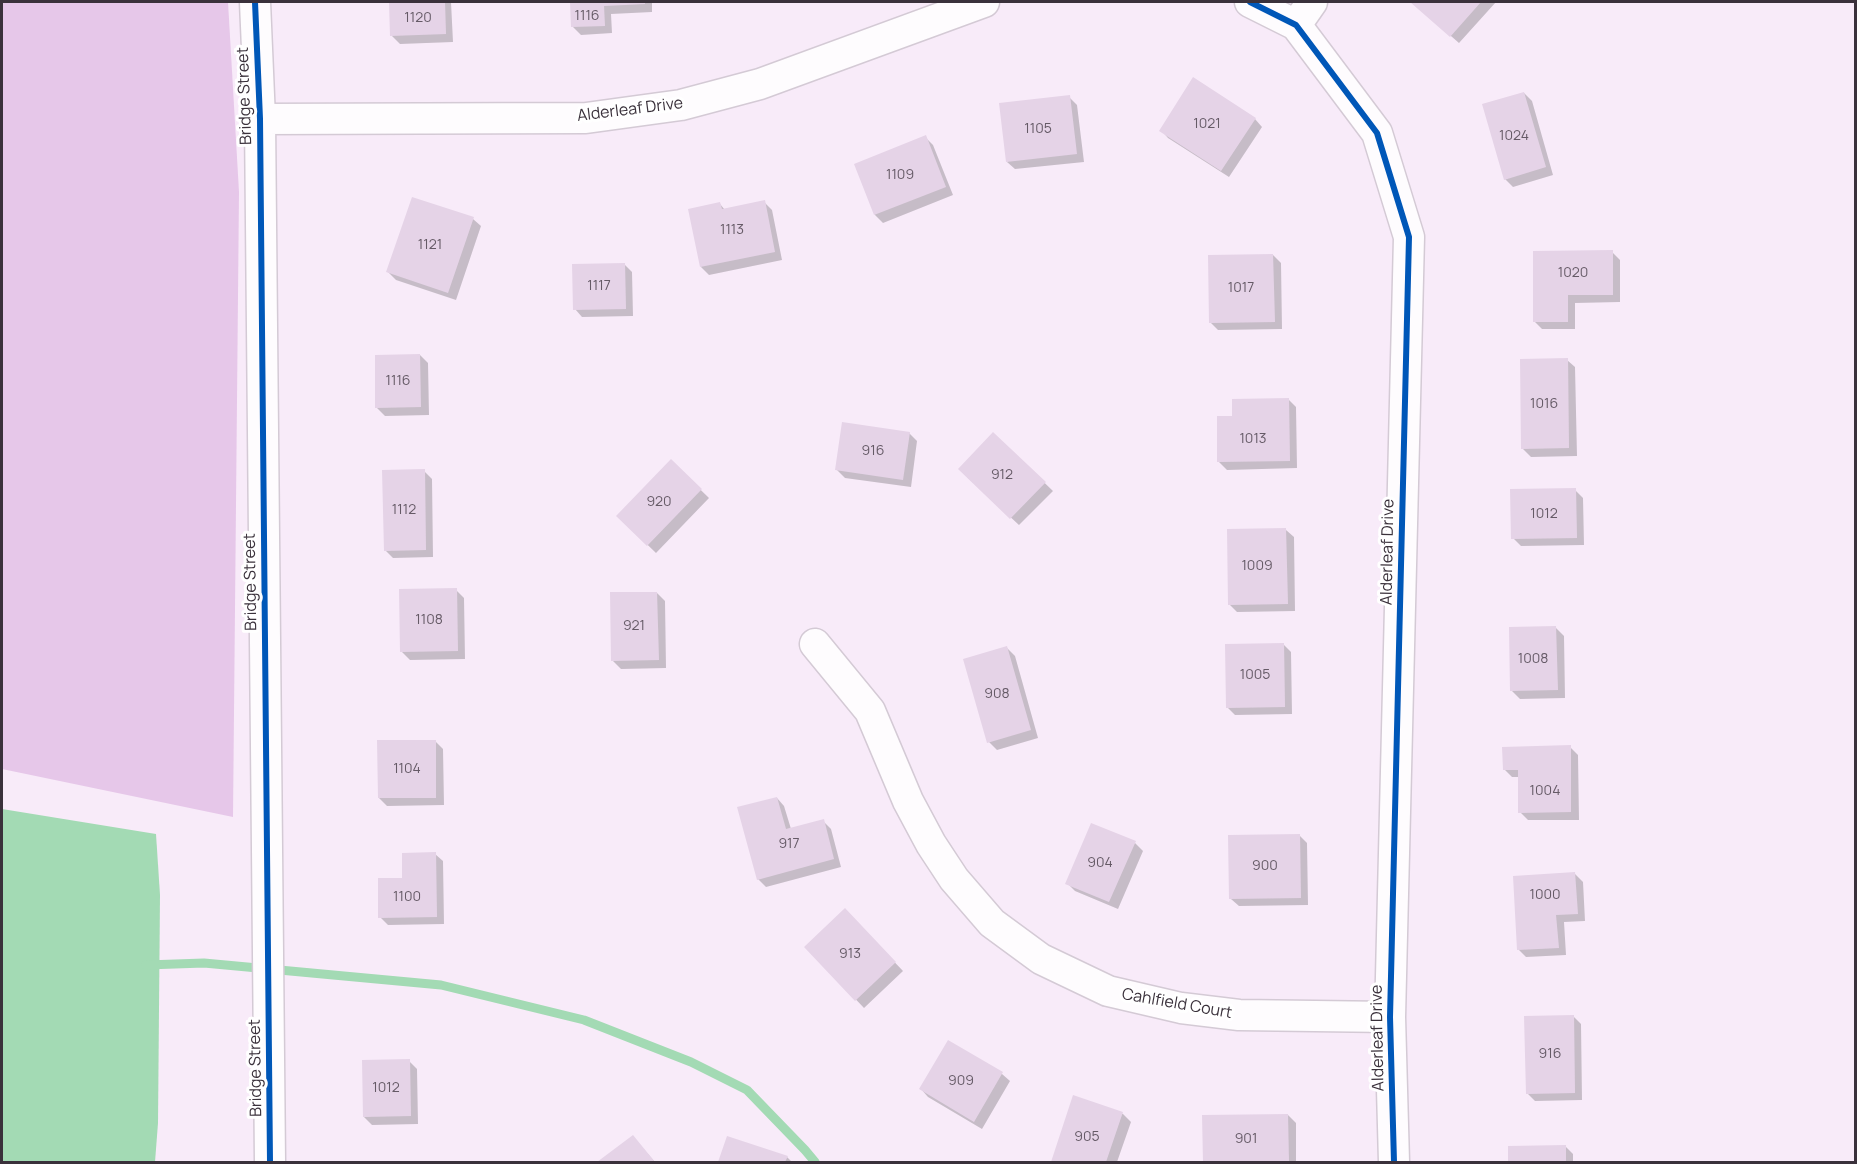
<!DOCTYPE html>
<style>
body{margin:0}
#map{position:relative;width:1857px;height:1164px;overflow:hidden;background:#f8ebf9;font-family:Manrope,sans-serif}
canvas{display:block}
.frame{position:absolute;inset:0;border:3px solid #3a313b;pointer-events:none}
</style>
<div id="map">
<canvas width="1857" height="1164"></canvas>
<div class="frame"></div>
</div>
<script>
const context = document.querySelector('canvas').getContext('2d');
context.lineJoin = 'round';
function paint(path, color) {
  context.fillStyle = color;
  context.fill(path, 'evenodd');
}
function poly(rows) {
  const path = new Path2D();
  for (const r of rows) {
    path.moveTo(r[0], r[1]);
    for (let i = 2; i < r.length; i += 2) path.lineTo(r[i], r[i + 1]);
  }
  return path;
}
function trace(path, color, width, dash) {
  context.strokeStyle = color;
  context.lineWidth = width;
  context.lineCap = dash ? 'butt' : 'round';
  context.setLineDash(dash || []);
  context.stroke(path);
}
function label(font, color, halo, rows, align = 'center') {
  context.font = font + ' Manrope,sans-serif';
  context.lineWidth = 6;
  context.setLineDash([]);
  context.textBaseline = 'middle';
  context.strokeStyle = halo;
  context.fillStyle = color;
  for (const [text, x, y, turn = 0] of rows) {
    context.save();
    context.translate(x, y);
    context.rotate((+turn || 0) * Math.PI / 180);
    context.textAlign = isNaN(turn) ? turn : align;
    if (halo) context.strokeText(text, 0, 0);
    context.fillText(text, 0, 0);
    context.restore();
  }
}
paint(poly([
 [2,2,228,2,239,192,233,817,2,769]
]), '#e6c7e9');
paint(poly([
 [2,809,156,834,160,895,158,1123,155,1162,2,1162]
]), '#a3dab4');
paint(poly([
 [391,2,451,2,453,42,400,44,392,36],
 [571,2,652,2,652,12,611,14,612,33,581,35,573,27],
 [1412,2,1496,2,1459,43],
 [1524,93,1532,101,1553,175,1513,187,1505,179],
 [1069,97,1077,105,1084,162,1015,169,1007,162],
 [1255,119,1262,127,1229,177,1168,138,1161,130],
 [925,137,933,145,953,195,883,223,875,215,855,165],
 [764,202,772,210,782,260,709,275,701,267,720,204,725,210],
 [473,219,481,226,456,300,396,280,388,272],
 [1612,252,1620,260,1620,302,1575,303,1575,329,1542,329,1534,321],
 [1273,255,1281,263,1282,329,1218,330,1210,322],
 [624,264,632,272,633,316,582,317,575,309],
 [420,355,428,363,429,415,385,416,377,408],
 [1567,360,1575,367,1577,456,1531,457,1523,449],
 [1288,399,1296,407,1297,468,1227,470,1219,462,1234,417],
 [909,433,917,441,911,487,845,478,837,470],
 [994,434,1053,491,1019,525,967,477],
 [671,461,709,498,656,553,618,516],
 [424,471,432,479,433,557,393,558,385,550],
 [1575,490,1583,498,1584,545,1521,546,1513,538],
 [1286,530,1294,537,1295,611,1237,612,1229,604],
 [456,590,464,598,465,659,410,660,402,652],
 [657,593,665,601,666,668,621,669,613,661],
 [1556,628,1564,636,1565,698,1520,699,1512,691],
 [1283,644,1291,652,1292,714,1235,715,1227,707],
 [1007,648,1015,656,1038,738,997,750,989,742],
 [435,741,443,749,444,805,387,806,379,798],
 [1570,747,1578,755,1579,820,1528,820,1520,812,1520,777,1512,777,1504,769],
 [777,798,784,806,791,829,823,821,831,829,841,867,766,887,758,879],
 [1299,835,1307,843,1308,905,1239,906,1231,899],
 [1135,843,1143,851,1118,909,1075,891,1067,883],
 [435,854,443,861,444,924,388,925,380,917],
 [1575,874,1583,882,1585,921,1564,922,1566,955,1526,957,1518,949],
 [845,910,903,971,864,1008,806,947],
 [1573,1016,1581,1024,1582,1100,1535,1101,1527,1093],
 [948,1042,1002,1074,1010,1081,982,1129,928,1097,921,1089],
 [409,1061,417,1069,418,1124,372,1125,364,1117],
 [1074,1097,1123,1114,1131,1122,1117,1162,1052,1162],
 [1288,1115,1296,1123,1296,1162,1204,1162,1204,1117],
 [633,1137,655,1162,600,1162],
 [728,1138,787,1157,792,1162,720,1162],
 [1565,1146,1573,1154,1573,1162,1510,1162,1510,1147]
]), '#0003');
trace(poly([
 [146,965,204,963,441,985,584,1020,691,1062,747,1090,805,1150,815,1162]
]), '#a3dab4', 9);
paint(poly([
 [389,2,445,2,446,34,390,36],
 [570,2,645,2,645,4,604,6,605,26,571,27],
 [1410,2,1481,2,1450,37],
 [1193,77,1256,118,1221,171,1159,131],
 [1524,92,1546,167,1504,180,1482,104],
 [1070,95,1077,154,1006,162,999,103],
 [926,135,946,187,874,215,854,164],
 [412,197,474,217,448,293,386,272],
 [765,200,775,252,700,267,688,209,720,202,722,209],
 [1613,250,1613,295,1568,295,1568,322,1533,322,1533,251],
 [1273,254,1275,322,1209,323,1208,255],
 [625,263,626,309,573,310,572,264],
 [420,354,421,407,375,408,375,355],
 [1568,358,1569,448,1521,449,1520,359],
 [1289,398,1290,461,1217,462,1217,416,1232,416,1232,399],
 [842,422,910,432,903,480,835,470],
 [993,432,1046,482,1010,519,958,469],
 [671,459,702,489,647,546,616,516],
 [425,469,426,550,384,551,382,470],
 [1576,488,1577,538,1511,539,1510,489],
 [1286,528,1288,604,1228,605,1227,529],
 [457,588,458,651,400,652,399,589],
 [610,592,657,592,659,660,611,661],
 [1556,626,1558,690,1510,691,1509,627],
 [1284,643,1285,707,1226,708,1225,644],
 [1007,646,1031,730,987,743,963,659],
 [377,740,436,740,436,798,378,798],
 [1571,745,1571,812,1518,813,1518,770,1503,770,1502,747],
 [777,797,786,829,824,819,834,859,757,880,737,807],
 [1091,823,1136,841,1109,902,1065,884],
 [1300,834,1301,898,1229,899,1228,835],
 [436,852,437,917,378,918,378,878,402,878,402,853],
 [1575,872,1578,914,1556,915,1559,948,1517,950,1513,876],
 [845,908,896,962,855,1001,804,947],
 [1574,1015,1575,1093,1526,1094,1524,1016],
 [948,1040,1003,1072,974,1122,919,1089],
 [410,1059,411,1116,363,1117,362,1060],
 [1073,1095,1123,1112,1106,1162,1051,1162],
 [1288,1114,1289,1162,1203,1162,1202,1115],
 [633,1135,655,1162,597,1162],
 [727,1136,788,1156,785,1162,718,1162],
 [1566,1145,1566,1162,1508,1162,1508,1146]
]), '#e5d3e7');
const street = poly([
 [255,2,260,119,270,1162],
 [1250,2,1296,25,1377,133,1409,237,1390,1017,1394,1162],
 [1296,25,1312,2],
 [260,119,586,118,681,105,760,84,984,2],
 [815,644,870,711,908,801,931,844,954,879,992,923,1041,959,1108,991,1181,1008,1239,1015,1390,1017]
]);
trace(street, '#d4cad5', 33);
trace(street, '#fefcfe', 30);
trace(poly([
 [255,2,260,119,270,1162],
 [1250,2,1296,25,1377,133,1409,237,1390,1017,1394,1162]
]), '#0057b8', 6);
label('14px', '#655a66', null, [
 ["1116",587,16],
 ["1120",418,18],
 ["1021",1207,124],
 ["1105",1038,129],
 ["1024",1514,136],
 ["1109",900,175],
 ["1113",732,230],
 ["1121",430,245],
 ["1020",1573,273],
 ["1117",599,286],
 ["1017",1241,288],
 ["1116",398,381],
 ["1016",1544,404],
 ["1013",1253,439],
 ["916",873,451],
 ["912",1002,475],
 ["920",659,502],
 ["1112",404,510],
 ["1012",1544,514],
 ["1009",1257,566],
 ["1108",429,620],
 ["921",634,626],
 ["1008",1533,659],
 ["1005",1255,675],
 ["908",997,694],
 ["1104",407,769],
 ["1004",1545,791],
 ["917",789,844],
 ["904",1100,863],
 ["900",1265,866],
 ["1000",1545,895],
 ["1100",407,897],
 ["913",850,954],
 ["916",1550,1054],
 ["909",961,1081],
 ["1012",386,1088],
 ["905",1087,1137],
 ["901",1246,1139]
]);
label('16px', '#3a313b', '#fff', [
 ["Bridge Street",245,96,-92],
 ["Alderleaf Drive",630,110,-7],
 ["Alderleaf Drive",1388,552,-89],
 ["Bridge Street",251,582,-91],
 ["Cahlfield Court",1177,1004,10],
 ["Alderleaf Drive",1378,1038,-91],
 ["Bridge Street",256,1068,-91]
]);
</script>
